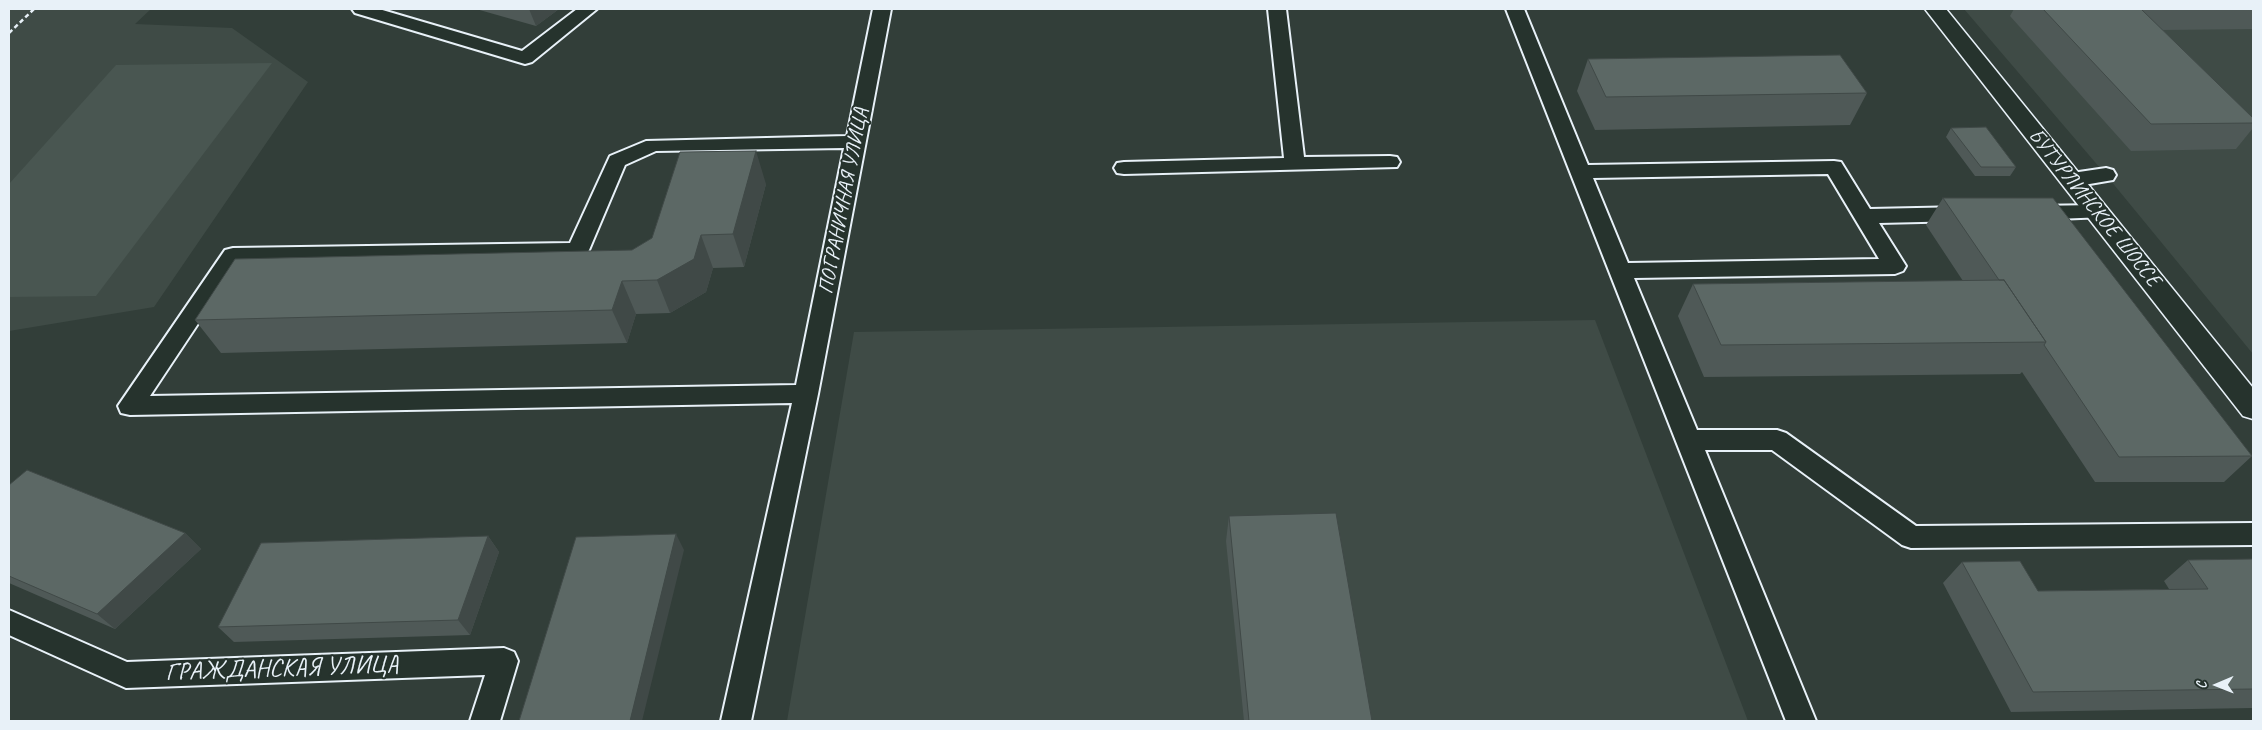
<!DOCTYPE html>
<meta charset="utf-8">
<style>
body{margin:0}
#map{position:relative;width:2262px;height:730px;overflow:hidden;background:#323e39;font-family:Caveat,sans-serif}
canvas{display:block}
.frame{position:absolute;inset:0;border:10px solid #e8f1f8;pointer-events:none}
.north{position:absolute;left:2192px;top:660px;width:50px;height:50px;-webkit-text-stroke:4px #26332d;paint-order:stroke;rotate:269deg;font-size:14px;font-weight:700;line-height:20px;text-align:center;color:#e8f1f8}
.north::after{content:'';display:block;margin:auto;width:18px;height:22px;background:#e8f1f8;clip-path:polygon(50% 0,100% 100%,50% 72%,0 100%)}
</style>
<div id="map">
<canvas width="2262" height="730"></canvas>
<div class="frame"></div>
<div class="north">С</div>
</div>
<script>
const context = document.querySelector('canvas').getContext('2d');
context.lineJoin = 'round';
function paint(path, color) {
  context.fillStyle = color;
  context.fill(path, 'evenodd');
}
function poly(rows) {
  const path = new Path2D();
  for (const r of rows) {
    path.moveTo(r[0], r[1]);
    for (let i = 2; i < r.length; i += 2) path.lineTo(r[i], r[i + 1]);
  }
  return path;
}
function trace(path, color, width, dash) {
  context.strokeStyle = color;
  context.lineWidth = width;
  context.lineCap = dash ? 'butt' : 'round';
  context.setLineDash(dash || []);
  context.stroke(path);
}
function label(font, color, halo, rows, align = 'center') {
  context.font = font + ' Caveat,sans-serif';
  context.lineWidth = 4;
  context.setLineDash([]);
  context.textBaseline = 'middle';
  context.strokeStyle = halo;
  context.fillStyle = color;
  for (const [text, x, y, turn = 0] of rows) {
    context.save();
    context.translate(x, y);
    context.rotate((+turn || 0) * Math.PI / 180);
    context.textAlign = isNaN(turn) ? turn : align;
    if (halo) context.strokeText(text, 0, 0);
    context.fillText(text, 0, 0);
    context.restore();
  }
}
paint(poly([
 [9,9,151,9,135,24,232,28,308,82,154,307,9,331],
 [1964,9,2253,9,2253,354,2106,175],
 [1595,320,1748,721,787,721,854,332]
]), '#3f4b46');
paint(poly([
 [272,63,96,296,9,297,9,184,116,65]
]), '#495651');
const service = poly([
 [352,9,379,9,522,51,577,9,597,9,532,62,525,64,355,13,352,9],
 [873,9,891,9,818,394,751,721,721,721,792,403,130,415,121,413,118,406,225,250,233,248,570,243,610,156,646,141,847,136,873,9],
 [844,148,796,385,150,396,239,262,578,257,586,255,589,250,625,165,656,151,844,148],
 [1268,9,1286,9,1304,157,1390,156,1397,157,1400,162,1397,167,1124,174,1117,173,1114,168,1117,163,1124,162,1284,158,1268,9],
 [1506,9,1524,9,1588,165,1834,161,1841,162,1870,209,1964,207,1971,209,1975,214,1971,219,1964,221,1879,223,1906,266,1903,271,1895,274,1634,278,1697,430,1777,430,1786,433,1916,526,2253,523,2253,545,1911,548,1902,545,1772,450,1705,450,1816,721,1786,721,1506,9],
 [1828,174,1879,259,1628,263,1593,178,1828,174],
 [2106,168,2113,170,2116,175,2113,180,2072,187,2065,185,2062,180,2065,175,2072,173,2106,168],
 [2098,205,2105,207,2109,212,2105,217,2032,220,2025,218,2021,213,2025,208,2032,206,2098,205],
 [9,610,127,662,504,648,514,652,518,661,500,721,470,721,485,675,126,688,9,635,9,610]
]);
const secondary = poly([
 [1925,9,1946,9,2253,388,2253,419,2243,416,1925,9]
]);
trace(service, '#e8f1f8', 4);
trace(secondary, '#e8f1f8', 3);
trace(poly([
 [9,33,34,9]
]), '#e8f1f8', 2.5, [4.5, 3]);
paint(service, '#26332d');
paint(secondary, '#26332d');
paint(poly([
 [476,9,559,9,536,26],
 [2014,9,2253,9,2253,29,2163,30,2253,118,2253,128,2236,149,2131,151,2010,16],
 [1588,59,1867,93,1850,125,1595,130,1577,91],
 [1951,128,2016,167,2010,176,1975,176,1946,137],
 [766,184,744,267,713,268,706,292,670,313,636,314,627,343,221,353,195,320,632,250],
 [1943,198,2252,456,2224,482,2095,482,2022,372,2020,374,1704,377,1678,316,1693,284,1963,281,1926,225],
 [9,485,185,533,201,549,115,629,9,583],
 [1229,516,1372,721,1244,721,1226,541],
 [488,536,499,552,470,635,234,642,218,627],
 [2253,559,2253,708,2011,712,1943,583,1962,562,2038,591,2169,589,2164,581,2188,560]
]), '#4f5957');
paint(poly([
 [529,9,559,9,536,26],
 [756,151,766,184,744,267,733,234],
 [701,235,713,268,706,292,670,313,657,280],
 [622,281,636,314,627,343,612,310],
 [185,533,201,549,115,629,97,614],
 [676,534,684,550,642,721,630,721],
 [488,536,499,552,470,635,458,620]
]), '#404947');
const building = poly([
 [2043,9,2141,9,2253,118,2253,123,2151,124,2043,9],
 [1840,55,1867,93,1606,97,1588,59,1840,55],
 [1986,127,2016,167,1981,167,1951,128,1986,127],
 [756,151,733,234,701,235,694,259,657,280,622,281,612,310,195,320,235,259,632,250,652,238,680,152,756,151],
 [1943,198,2053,198,2252,456,2119,457,2044,345,2046,342,2004,280,1999,280,1943,198],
 [2004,280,2046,342,1721,345,1693,284,2004,280],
 [27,470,185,533,97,614,9,576,9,485,27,470],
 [1336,513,1372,721,1249,721,1229,516,1336,513],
 [676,534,630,721,519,721,576,537,676,534],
 [488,536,458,620,218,627,261,543,488,536],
 [2253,559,2253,689,2033,692,1962,562,2020,561,2038,591,2208,589,2188,560,2253,559]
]);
paint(building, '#5c6865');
trace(building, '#404947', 1);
label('21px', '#e8f1f8', '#26332d', [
 ["ПОГРАНИЧНАЯ УЛИЦА",844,201,-79],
 ["БУТУРЛИНСКОЕ ШОССЕ",2094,208,51]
]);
label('25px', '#e8f1f8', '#26332d', [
 ["ГРАЖДАНСКАЯ УЛИЦА",282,669,-2]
]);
</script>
